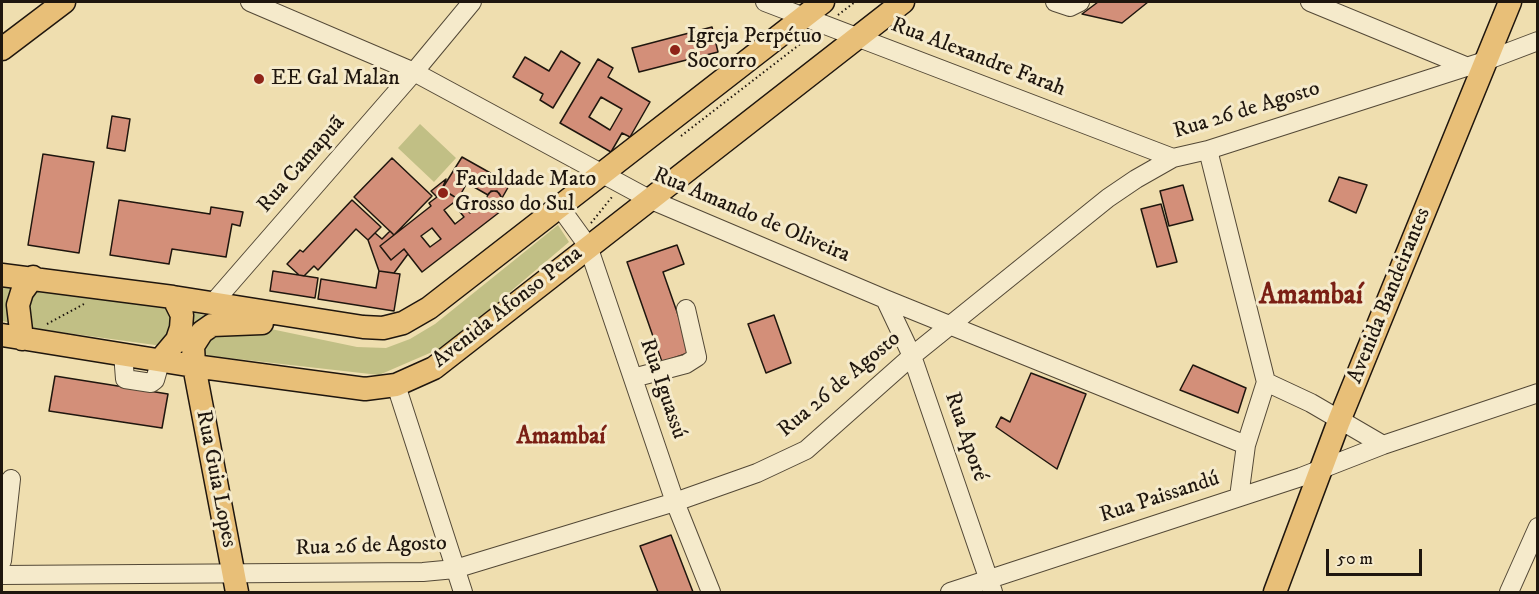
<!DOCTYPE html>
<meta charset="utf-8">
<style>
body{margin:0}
#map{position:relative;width:1539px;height:594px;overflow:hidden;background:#efdeaf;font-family:"IM FELL DW Pica",serif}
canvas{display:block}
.frame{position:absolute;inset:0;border:3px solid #1f160e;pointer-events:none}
.scale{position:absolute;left:1326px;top:549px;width:96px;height:27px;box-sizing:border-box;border:3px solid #1f160e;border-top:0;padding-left:8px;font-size:18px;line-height:21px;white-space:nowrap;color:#1f160e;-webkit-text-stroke:4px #f5eacb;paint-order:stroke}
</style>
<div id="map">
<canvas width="1539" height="594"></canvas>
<div class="frame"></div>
<div class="scale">50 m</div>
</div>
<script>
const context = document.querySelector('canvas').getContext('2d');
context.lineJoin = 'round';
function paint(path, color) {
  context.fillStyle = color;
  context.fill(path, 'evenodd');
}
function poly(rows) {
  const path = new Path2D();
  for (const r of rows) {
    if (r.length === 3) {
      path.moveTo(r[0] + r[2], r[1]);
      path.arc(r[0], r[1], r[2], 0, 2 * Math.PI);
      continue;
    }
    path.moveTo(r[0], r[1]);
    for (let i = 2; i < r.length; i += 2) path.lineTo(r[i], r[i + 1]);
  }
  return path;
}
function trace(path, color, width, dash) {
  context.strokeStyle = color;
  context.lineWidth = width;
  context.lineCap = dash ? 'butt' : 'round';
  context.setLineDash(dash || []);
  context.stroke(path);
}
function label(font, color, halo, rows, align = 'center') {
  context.font = font + ' "IM FELL DW Pica",serif';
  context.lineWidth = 6;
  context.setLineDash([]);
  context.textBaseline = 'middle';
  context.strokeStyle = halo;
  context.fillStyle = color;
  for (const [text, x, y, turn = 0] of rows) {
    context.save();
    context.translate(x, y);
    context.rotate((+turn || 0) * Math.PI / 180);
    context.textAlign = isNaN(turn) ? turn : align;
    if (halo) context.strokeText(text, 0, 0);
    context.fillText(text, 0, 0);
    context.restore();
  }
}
paint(poly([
 [420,124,456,158,434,182,398,148],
 [558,225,569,242,446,346,379,375,211,356,177,348,45,330,2,321,2,282,180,310,357,347,386,348,410,339,435,324]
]), '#c1bf85');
const building = poly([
 [1098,2,1148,2,1122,23,1082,14,1098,2],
 [712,27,718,52,639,72,632,48,712,27],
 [561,51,580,63,553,108,540,100,543,94,513,77,525,57,549,71,561,51],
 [598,59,613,68,608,77,650,102,630,137,622,133,611,152,560,123,598,59],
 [601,97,622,109,610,130,589,117,601,97],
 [112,116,130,119,125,151,107,148,112,116],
 [43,154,94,162,79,253,28,245,43,154],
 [462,157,510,184,502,198,497,191,491,191,488,195,467,183,458,199,442,189,462,157],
 [392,158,432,196,394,235,354,197,392,158],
 [1339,177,1367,185,1356,213,1329,201,1339,177],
 [446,179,442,189,458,199,470,213,487,200,501,211,422,272,404,249,391,260,380,246,431,206,429,203,437,197,431,191,446,179],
 [453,203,464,217,455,224,444,210,453,203],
 [432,228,441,239,430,247,421,236,432,228],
 [1183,185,1193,220,1169,226,1160,191,1183,185],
 [494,198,7],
 [119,200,210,214,211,207,243,212,240,226,232,224,226,257,172,249,169,264,110,255,119,200],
 [352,200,381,227,368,240,356,229,318,270,314,266,304,276,299,275,287,264,300,250,303,252,352,200],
 [1161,204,1177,262,1157,267,1141,209,1161,204],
 [390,231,394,235,380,246,391,260,404,249,408,254,394,273,379,271,368,240,375,233,382,239,390,231],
 [677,245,684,264,663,272,691,352,662,362,627,262,677,245],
 [273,271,318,278,315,298,270,291,273,271],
 [379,271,400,274,394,311,318,299,321,279,376,288,379,271],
 [774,315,791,363,766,373,748,324,774,315],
 [1193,365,1246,388,1238,413,1180,390,1193,365],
 [1031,373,1086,394,1057,469,996,427,1001,417,1010,422,1031,373],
 [55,376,168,394,162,428,49,411,55,376],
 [671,535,693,592,658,592,640,546,671,535]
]);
paint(building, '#d38f79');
trace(building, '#1f160e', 1.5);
const minor = poly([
 [250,2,414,72,649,199,885,299,1246,445],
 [765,2,1173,158],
 [1055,2,1070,7,1080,2],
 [1310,2,1468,67],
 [1208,150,1266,382,1246,445,1239,497],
 [559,206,588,246,675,502,711,592],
 [885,299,912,356,993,592],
 [213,303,414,72,472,2],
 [123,353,125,379,151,383,155,380,161,359],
 [633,378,686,364,697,357,686,309],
 [1266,382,1311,403,1383,445],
 [396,385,463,592],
 [2,561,11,479],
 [2,575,423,572,455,569,675,502,757,473,806,450,912,356,1108,198,1136,179,1173,158,1208,150,1488,60,1538,41],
 [950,592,1301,477,1383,445,1538,393],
 [1509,592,1538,527]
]);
const major = poly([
 [2,49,64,2],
 [2,275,173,297,363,327,383,328,403,323,429,308,823,2],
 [2,335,194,366,365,389,396,385,434,368,903,2],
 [22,339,18,305,22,292,33,277],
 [161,359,177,340,181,328,182,315,173,297],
 [237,592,194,366,193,346,202,332,212,325,262,323],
 [1275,592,1339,421,1510,2]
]);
trace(minor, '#534836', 20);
trace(major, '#1f160e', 25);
trace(poly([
 [838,15,855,2],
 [681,136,812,35],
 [591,223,612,197],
 [47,324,84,304]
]), '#1f160e', 2, [1.5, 3]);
trace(minor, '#f5eacb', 18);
trace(major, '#e8bf78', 22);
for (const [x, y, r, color] of [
 [675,50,6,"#8f2418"],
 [259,79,6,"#8f2418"],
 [443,193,6,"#8f2418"]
]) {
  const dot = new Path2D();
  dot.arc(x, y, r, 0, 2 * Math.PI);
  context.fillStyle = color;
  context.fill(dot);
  trace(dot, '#f5eacb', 2);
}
label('22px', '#1f160e', '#f5eacb', [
 ["Igreja Perpétuo",687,37],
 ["Socorro",687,62],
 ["EE Gal Malan",271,79],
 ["Faculdade Mato",455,180],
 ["Grosso do Sul",455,205]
], 'left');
label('22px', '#1f160e', '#f5eacb', [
 ["Rua Alexandre Farah",978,58,21],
 ["Rua 26 de Agosto",1247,111,-17],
 ["Rua Camapuã",302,165,-49],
 ["Rua Amando de Oliveira",751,216,23],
 ["Avenida Bandeirantes",1390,296,-68],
 ["Avenida Afonso Pena",508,308,-38],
 ["Rua 26 de Agosto",840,385,-40],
 ["Rua Iguassú",662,389,71],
 ["Rua Aporé",965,437,71],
 ["Rua Guia Lopes",215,479,79],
 ["Rua Paissandú",1160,498,-18],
 ["Rua 26 de Agosto",371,547,-2]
]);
label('bold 24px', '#7a1f14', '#f5eacb', [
 ["Amambaí",561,438]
]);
label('bold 28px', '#7a1f14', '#f5eacb', [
 ["Amambaí",1311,297]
]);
</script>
